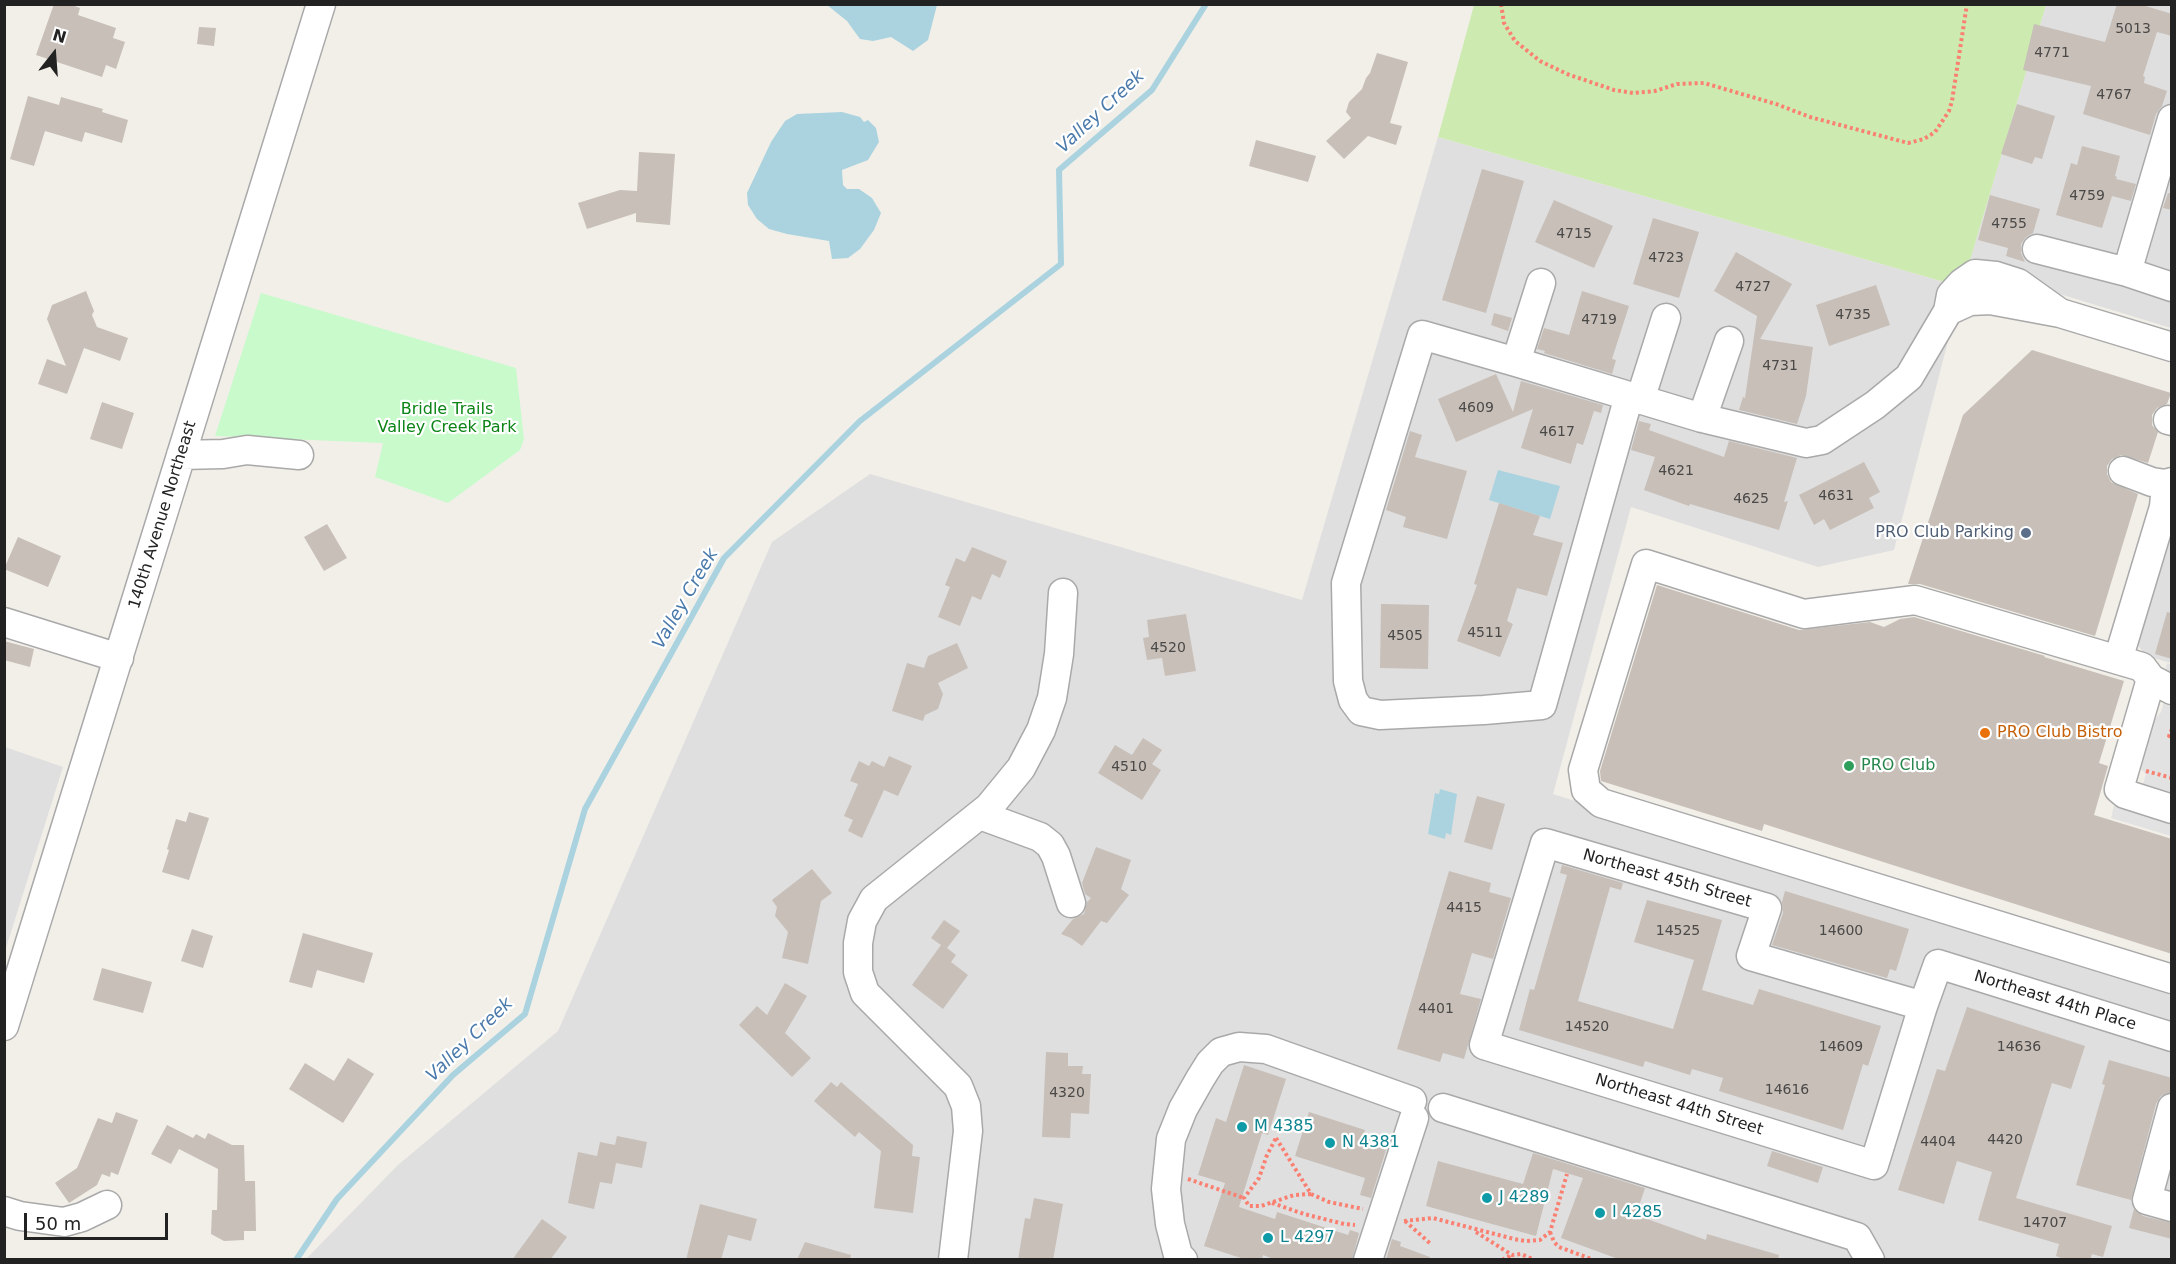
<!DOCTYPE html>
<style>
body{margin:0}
#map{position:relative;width:2176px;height:1264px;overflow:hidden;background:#f2efe9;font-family:"DejaVu Sans",sans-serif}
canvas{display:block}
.frame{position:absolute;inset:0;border:6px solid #222;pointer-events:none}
.north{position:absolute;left:24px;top:24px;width:60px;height:60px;-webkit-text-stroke:4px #fff;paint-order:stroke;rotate:17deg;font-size:16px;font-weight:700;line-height:24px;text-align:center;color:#222}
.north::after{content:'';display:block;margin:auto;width:21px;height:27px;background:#222;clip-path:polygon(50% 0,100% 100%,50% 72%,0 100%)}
.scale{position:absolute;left:24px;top:1213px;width:144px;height:27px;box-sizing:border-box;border:3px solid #222;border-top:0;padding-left:8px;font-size:18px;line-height:21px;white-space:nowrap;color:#222;-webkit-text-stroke:4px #fff;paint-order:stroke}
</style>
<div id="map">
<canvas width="2176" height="1264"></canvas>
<div class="frame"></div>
<div class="north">N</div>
<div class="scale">50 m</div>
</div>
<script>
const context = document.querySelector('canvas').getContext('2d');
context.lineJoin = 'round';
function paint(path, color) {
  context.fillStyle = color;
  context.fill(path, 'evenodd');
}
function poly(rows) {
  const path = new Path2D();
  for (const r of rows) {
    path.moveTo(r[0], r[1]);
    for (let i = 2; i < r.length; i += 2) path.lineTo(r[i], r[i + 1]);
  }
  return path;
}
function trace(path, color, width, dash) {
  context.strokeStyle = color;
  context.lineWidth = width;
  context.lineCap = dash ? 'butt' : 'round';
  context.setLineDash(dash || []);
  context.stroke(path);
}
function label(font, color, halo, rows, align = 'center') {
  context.font = font + ' "DejaVu Sans",sans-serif';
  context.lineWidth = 4.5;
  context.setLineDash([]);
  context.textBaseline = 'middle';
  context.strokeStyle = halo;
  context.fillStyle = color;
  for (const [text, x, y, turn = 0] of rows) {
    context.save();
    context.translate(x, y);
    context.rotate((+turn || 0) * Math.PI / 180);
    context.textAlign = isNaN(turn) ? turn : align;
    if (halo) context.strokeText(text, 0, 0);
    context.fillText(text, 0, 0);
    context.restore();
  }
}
paint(poly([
 [2046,5,2171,5,2171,328,1968,266],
 [1438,137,1962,287,1894,550,1818,567,1631,507,1553,794,2171,991,2171,1259,305,1260,398,1165,558,1031,772,542,870,474,1302,600],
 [2164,538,2171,540,2171,663,2146,656,2135,641],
 [5,747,63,767,5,951,4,747]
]), '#e0dfdf');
paint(poly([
 [1474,5,2046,5,1962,287,1438,137]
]), '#cdebb0');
paint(poly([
 [261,293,516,368,524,439,520,450,448,503,375,477,383,443,215,436]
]), '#c8facc');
paint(poly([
 [2167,663,2171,665,2171,836,2111,818,2115,802,2142,787,2146,774,2140,768,2155,719,2161,712,2165,699,2164,676]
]), '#e2e2e2');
paint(poly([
 [827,5,937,5,928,40,913,51,891,37,873,41,860,39,847,21],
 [842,112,860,117,864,122,868,120,876,128,879,142,868,160,842,170,843,185,847,189,859,189,872,198,881,213,874,230,860,249,848,258,832,259,829,241,787,234,769,229,757,219,748,205,747,193,771,142,785,121,797,114],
 [1498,470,1560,486,1550,519,1489,500],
 [1440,789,1457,794,1451,835,1446,833,1445,839,1428,834,1435,793,1439,794]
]), '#aad3df');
trace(poly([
 [296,1260,337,1199,453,1075,525,1014,585,809,724,558,860,421,1061,264,1059,170,1152,90,1206,4]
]), '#aad3df', 6);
paint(poly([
 [54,4,69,4,80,8,78,15,116,28,113,38,125,42,116,69,106,65,102,77,36,55],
 [2117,4,2139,4,2172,14,2172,36,2157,32,2143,76,2145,77,2144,83,2167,91,2162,106,2156,114,2150,135,2083,114,2091,86,2023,70,2034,24,2105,42],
 [199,27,216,28,214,46,197,44],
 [1377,53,1408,62,1390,123,1402,126,1396,145,1368,136,1344,159,1326,141,1351,118,1346,112,1349,102,1362,89,1366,78,1370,73],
 [28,96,59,105,61,97,103,109,102,112,128,120,122,143,85,132,82,142,45,131,34,166,10,159],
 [2017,104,2055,116,2042,159,2035,157,2032,164,2001,154],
 [1256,140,1316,156,1308,182,1249,166],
 [2082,146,2120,156,2115,176,2117,177,2116,179,2136,184,2131,201,2112,196,2102,228,2056,215,2071,163,2077,165],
 [639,152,675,154,670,225,636,222,636,213,587,229,578,203,620,190,637,191],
 [1482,169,1524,181,1486,313,1442,300],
 [2168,193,2172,194,2172,210,2163,208],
 [1990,195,2040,209,2033,233,2026,237,2021,244,2021,253,2025,262,2006,256,2008,248,1978,240],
 [1554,200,1613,226,1594,268,1535,242],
 [1653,218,1699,232,1679,298,1633,284],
 [1736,252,1792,284,1760,339,1813,347,1806,396,1797,424,1739,410,1743,397,1745,398,1757,316,1714,291],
 [1876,285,1890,325,1829,346,1816,305],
 [86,291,94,311,92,315,97,327,128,338,120,361,84,348,67,394,38,384,47,359,66,366,47,319,52,305],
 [1582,291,1629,306,1612,359,1616,360,1612,374,1544,353,1545,351,1537,349,1544,328,1569,335],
 [1494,313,1512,318,1508,331,1491,325],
 [2032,350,2171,393,2167,404,2157,408,2152,415,2152,425,2158,432,2148,463,2121,455,2112,459,2107,466,2107,474,2111,482,2138,494,2095,636,1920,584,1908,584,1963,415],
 [1496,374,1513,412,1521,381,1603,405,1601,413,1594,411,1583,445,1577,443,1571,464,1521,448,1533,409,1456,442,1438,399],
 [102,402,134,413,122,449,90,439],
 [1639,421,1651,424,1649,430,1724,457,1729,441,1797,458,1784,502,1788,501,1779,530,1690,504,1689,506,1644,490,1655,457,1631,450],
 [1410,431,1422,435,1415,457,1467,471,1447,539,1403,527,1406,517,1386,510],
 [1864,462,1880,492,1869,498,1874,508,1830,530,1824,519,1814,525,1799,495],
 [1499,503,1540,516,1533,535,1563,543,1547,596,1517,588,1507,621,1513,624,1500,657,1457,641,1477,585,1474,584],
 [327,524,347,558,324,571,304,537],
 [18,537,61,556,48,587,4,569],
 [972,547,1007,561,1000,578,992,574,981,600,972,596,960,626,938,617,950,587,945,585,956,558,965,562],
 [1657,585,1799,630,1870,622,1884,627,1900,619,1914,617,2045,656,2044,657,2124,681,2099,763,2108,766,2094,815,2172,839,2172,954,1764,824,1762,831,1601,781,1600,771],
 [1381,604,1429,605,1428,669,1380,668],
 [2167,612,2172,613,2172,659,2155,654],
 [1186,614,1196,671,1165,676,1162,658,1147,660,1143,638,1149,637,1147,620],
 [4,641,34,649,30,667,4,660],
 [957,643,968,668,938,683,943,694,938,709,925,715,923,721,892,711,907,663,924,668,928,656],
 [1143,738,1162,750,1152,764,1161,770,1142,800,1098,773,1115,745,1132,755],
 [889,756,912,766,898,796,884,790,862,838,848,831,853,820,844,816,858,784,850,781,859,761,869,766,872,761,884,767],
 [1477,796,1505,804,1492,850,1464,842],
 [189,812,209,818,189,880,162,872,169,850,167,849,176,819,186,822],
 [1096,847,1131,860,1121,889,1129,895,1107,923,1101,921,1082,946,1071,938,1061,934,1073,919,1084,914,1087,902,1091,898,1085,894,1082,883],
 [1562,865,1623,883,1621,890,1610,887,1578,1001,1673,1029,1694,960,1634,942,1647,900,1722,920,1702,990,1753,1005,1759,989,1881,1026,1868,1066,1863,1064,1843,1130,1719,1091,1723,1078,1692,1069,1690,1075,1645,1061,1643,1067,1519,1030,1530,989,1534,990,1567,875,1560,873],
 [812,869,832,893,821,901,808,964,782,958,788,932,775,916,777,907,772,900],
 [1449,871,1491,883,1489,892,1511,898,1493,959,1472,953,1460,994,1481,999,1464,1059,1443,1053,1440,1062,1397,1049],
 [1785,891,1909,929,1896,971,1890,969,1887,978,1772,945,1783,913,1782,902],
 [944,920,960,931,947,948,956,955,951,962,968,975,943,1009,912,985,941,945,931,938],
 [192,929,213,936,203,968,181,961],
 [303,933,373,953,364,983,317,970,312,988,289,982],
 [102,968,152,982,143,1013,93,1000],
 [785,983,807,996,785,1033,811,1058,792,1077,739,1025,757,1006,767,1015],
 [1967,1007,2085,1046,2071,1089,2052,1083,2016,1198,2112,1226,2103,1257,2092,1254,2090,1260,2066,1260,2056,1256,2059,1244,1978,1220,1992,1172,1957,1161,1944,1204,1898,1190,1937,1069,1945,1071],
 [1046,1052,1068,1053,1068,1066,1083,1066,1082,1074,1091,1074,1089,1114,1071,1113,1070,1138,1042,1137],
 [348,1058,374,1074,343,1123,289,1089,305,1063,334,1081],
 [2109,1060,2172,1078,2172,1092,2161,1096,2156,1104,2131,1200,2076,1185,2105,1085,2102,1084],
 [1244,1065,1286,1079,1268,1135,1262,1133,1239,1207,1275,1219,1277,1212,1348,1235,1350,1230,1359,1233,1352,1260,1276,1260,1263,1255,1262,1260,1247,1260,1204,1246,1225,1183,1198,1175,1216,1118,1226,1122],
 [831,1082,837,1087,841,1082,913,1145,912,1156,920,1157,913,1213,874,1208,881,1151,859,1132,855,1137,814,1101],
 [116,1112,138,1120,118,1175,111,1172,110,1177,102,1174,97,1185,69,1203,55,1183,77,1168,98,1118,112,1123],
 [1309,1112,1365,1130,1361,1142,1386,1150,1371,1198,1360,1195,1365,1178,1295,1156],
 [167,1125,193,1138,196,1134,205,1139,208,1133,232,1145,244,1145,245,1181,255,1181,256,1231,244,1231,244,1240,224,1241,211,1234,212,1210,217,1210,218,1169,179,1149,171,1164,151,1154],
 [617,1136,647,1142,642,1168,616,1163,612,1184,600,1182,594,1209,568,1203,578,1152,597,1156,600,1142,615,1145],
 [1772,1151,1823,1167,1818,1183,1767,1166],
 [1533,1153,1645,1188,1636,1215,1706,1240,1707,1234,1779,1255,1778,1260,1621,1260,1561,1238,1583,1178,1553,1169,1536,1236,1426,1206,1438,1161,1523,1184],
 [1034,1198,1063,1204,1053,1260,1018,1260,1025,1218,1030,1219],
 [700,1204,757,1219,751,1241,728,1235,721,1260,686,1260],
 [2134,1209,2143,1216,2172,1223,2172,1239,2129,1228],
 [542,1219,567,1237,550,1260,512,1260],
 [1392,1239,1401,1242,1400,1246,1430,1257,1430,1260,1386,1260],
 [805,1242,851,1255,850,1260,797,1260]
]), '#c7bfb8');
const minor = poly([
 [2172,119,2127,272,2172,287],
 [2037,249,2127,272],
 [1948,311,1970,301,1990,300,2060,313,2172,347],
 [1516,362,1541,283],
 [1629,396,1542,705,1484,710,1380,715,1361,711,1353,700,1348,681,1346,583,1422,335,1516,362,1629,396,1702,418,1806,443,1822,440,1875,405,1909,377,1948,311,1951,295,1962,283,1975,274,1996,276,2018,283,2060,313],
 [1640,400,1666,318],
 [1702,418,1729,341],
 [2168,420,2172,421],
 [181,455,223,454,247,450,299,455],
 [2123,471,2152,482,2166,484,2172,482],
 [4,622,119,658],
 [2118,660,2164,507,2166,484],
 [2151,679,2119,789,2125,794,2172,809],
 [2172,690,2151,679,2142,667,1915,600,1804,614,1646,564,1583,770,1586,790,1601,803,2172,979],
 [980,815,1040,837,1050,845,1056,856,1071,903],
 [1923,1006,1874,1165,1484,1045,1545,843,1767,908,1751,956,1923,1006,1938,964,2172,1037],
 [4,1026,321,4],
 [1443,1108,1857,1237,1870,1260],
 [2172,1108,2147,1200,2172,1207],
 [4,1211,20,1216,64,1222,82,1217,107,1205],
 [953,1260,968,1131,966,1106,958,1086,865,993,858,972,858,943,862,921,874,899,989,807,1021,768,1041,730,1052,698,1059,654,1063,593],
 [1183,1260,1178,1255,1170,1224,1166,1189,1171,1139,1183,1109,1200,1079,1210,1063,1221,1052,1239,1047,1266,1049,1412,1101],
 [1368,1260,1414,1118]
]);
trace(minor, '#a9a9a9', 31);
trace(poly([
 [1501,4,1504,23,1515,41,1540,61,1567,74,1614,90,1633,93,1655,91,1677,84,1704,83,1776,104,1810,117,1908,143,1924,139,1935,132,1949,111,1952,101,1967,4],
 [2172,729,2169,736,2172,737],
 [2146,771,2172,778],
 [1276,1138,1311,1194,1294,1195,1261,1206,1249,1206,1244,1198,1259,1178,1267,1155,1276,1138],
 [1188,1179,1244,1198],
 [1311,1194,1329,1202,1363,1209],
 [1272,1203,1304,1214,1344,1224,1355,1225],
 [1404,1221,1433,1218,1514,1239,1526,1241,1540,1240,1550,1232,1567,1174],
 [1405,1221,1432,1245],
 [1476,1232,1512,1255,1521,1254,1535,1260],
 [1550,1232,1554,1242,1559,1247,1594,1260],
 [1502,1260,1512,1255]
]), '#fa8072', 4, [3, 3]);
trace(minor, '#fff', 28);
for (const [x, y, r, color] of [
 [2026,533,6,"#5c6f8a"],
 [1985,733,6,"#e8710a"],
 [1849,766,6,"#2e9e5b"],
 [1242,1127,6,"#0f9aa8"],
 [1330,1143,6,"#0f9aa8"],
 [1487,1198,6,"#0f9aa8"],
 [1600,1213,6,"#0f9aa8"],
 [1268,1238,6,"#0f9aa8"]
]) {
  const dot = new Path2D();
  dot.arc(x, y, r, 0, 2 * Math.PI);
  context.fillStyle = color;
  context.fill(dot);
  trace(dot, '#fff', 2);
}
label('14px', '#4b4948', null, [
 ["5013",2133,29],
 ["4771",2052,53],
 ["4767",2114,95],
 ["4759",2087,196],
 ["4755",2009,224],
 ["4715",1574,234],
 ["4723",1666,258],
 ["4727",1753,287],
 ["4735",1853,315],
 ["4719",1599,320],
 ["4731",1780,366],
 ["4609",1476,408],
 ["4617",1557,432],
 ["4621",1676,471],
 ["4631",1836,496],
 ["4625",1751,499],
 ["4511",1485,633],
 ["4505",1405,636],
 ["4520",1168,648],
 ["4510",1129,767],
 ["4415",1464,908],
 ["14525",1678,931],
 ["14600",1841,931],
 ["4401",1436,1009],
 ["14520",1587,1027],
 ["14609",1841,1047],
 ["14636",2019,1047],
 ["14616",1787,1090],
 ["4320",1067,1093],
 ["4420",2005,1140],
 ["4404",1938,1142],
 ["14707",2045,1223]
]);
label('16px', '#0c8416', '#fff', [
 ["Bridle Trails",447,410],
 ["Valley Creek Park",447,428]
]);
label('16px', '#222', '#fff', [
 ["140th Avenue Northeast",163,515,-73],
 ["Northeast 45th Street",1667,879,16],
 ["Northeast 44th Place",2055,1001,17],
 ["Northeast 44th Street",1679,1105,17]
]);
label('16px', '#4e5e75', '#fff', [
 ["PRO Club Parking",2014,533]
], 'right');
label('16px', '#c56008', '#fff', [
 ["PRO Club Bistro",1997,733]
], 'left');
label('16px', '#27864d', '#fff', [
 ["PRO Club",1861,766]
], 'left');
label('16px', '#0d838f', '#fff', [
 ["M 4385",1254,1127],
 ["N 4381",1342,1143],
 ["J 4289",1499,1198],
 ["I 4285",1612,1213],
 ["L 4297",1280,1238]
], 'left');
label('italic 18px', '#4a7aab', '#fff', [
 ["Valley Creek",1101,112,-43],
 ["Valley Creek",686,599,-60],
 ["Valley Creek",470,1040,-44]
]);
</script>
